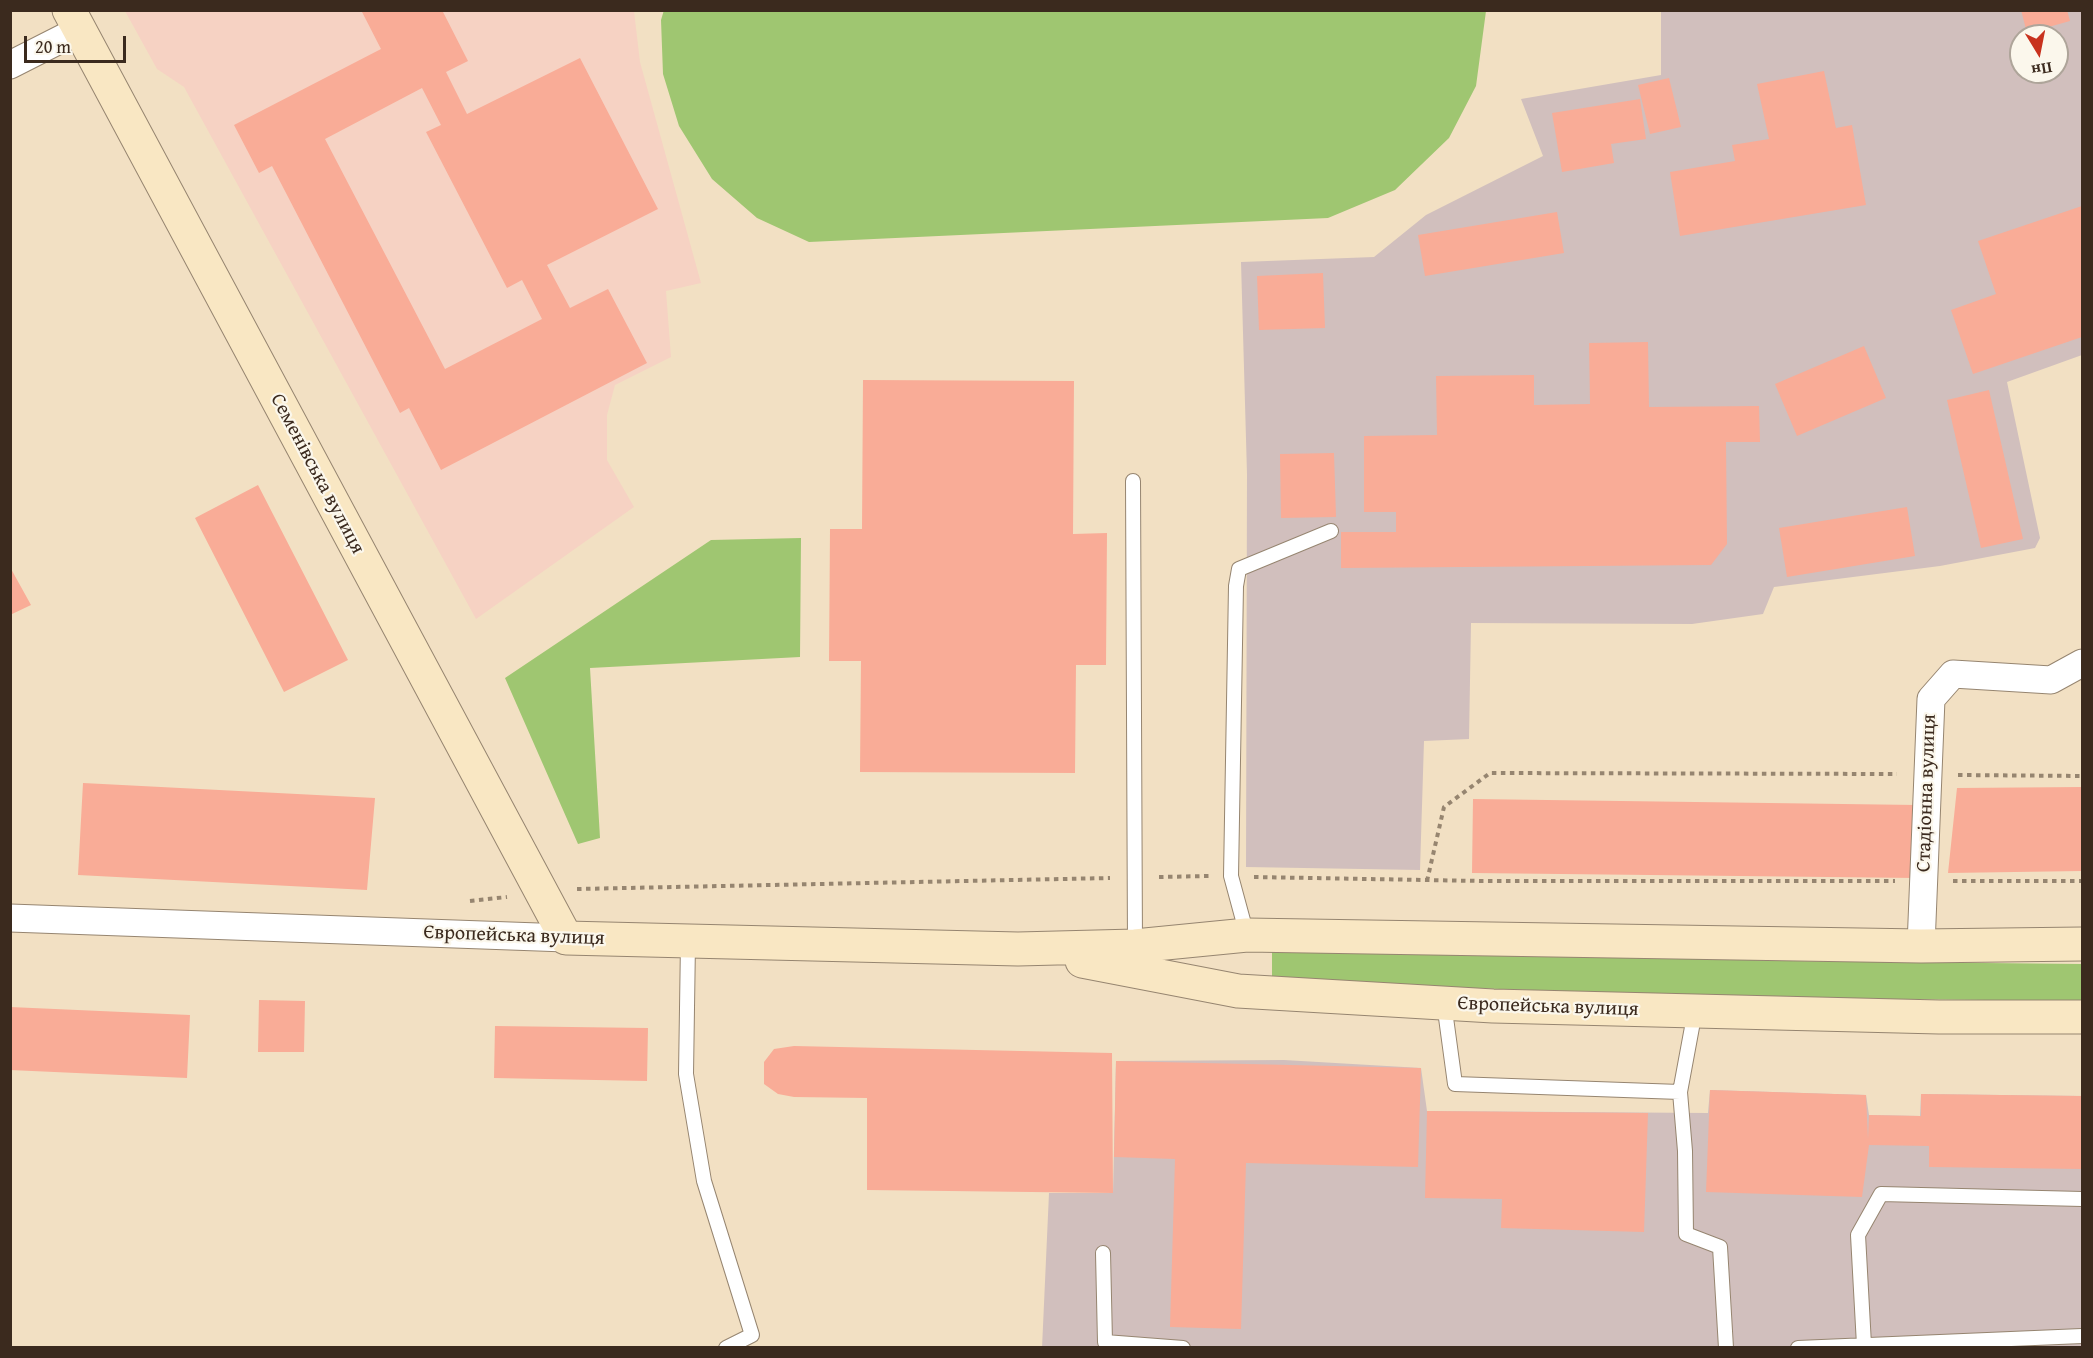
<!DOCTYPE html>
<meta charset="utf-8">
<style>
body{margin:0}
#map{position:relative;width:2093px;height:1358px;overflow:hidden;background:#f2e0c3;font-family:"Gentium Book Plus",serif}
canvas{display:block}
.frame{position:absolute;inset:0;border:12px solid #3b2a1e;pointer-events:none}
.north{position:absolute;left:2009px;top:24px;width:60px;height:60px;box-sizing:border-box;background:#fbf7ec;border:2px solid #aea59a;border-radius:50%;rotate:170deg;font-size:16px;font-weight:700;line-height:24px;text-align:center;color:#3b2a1e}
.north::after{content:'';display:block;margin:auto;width:21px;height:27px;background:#c8321e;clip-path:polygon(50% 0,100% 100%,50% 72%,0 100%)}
.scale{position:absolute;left:24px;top:36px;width:102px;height:27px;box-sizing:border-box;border:3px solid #3b2a1e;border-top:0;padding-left:8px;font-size:18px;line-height:21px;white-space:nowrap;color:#3b2a1e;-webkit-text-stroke:4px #fbf7ec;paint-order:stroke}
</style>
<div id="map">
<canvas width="2093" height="1358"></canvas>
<div class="frame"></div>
<div class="north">Пн</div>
<div class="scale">20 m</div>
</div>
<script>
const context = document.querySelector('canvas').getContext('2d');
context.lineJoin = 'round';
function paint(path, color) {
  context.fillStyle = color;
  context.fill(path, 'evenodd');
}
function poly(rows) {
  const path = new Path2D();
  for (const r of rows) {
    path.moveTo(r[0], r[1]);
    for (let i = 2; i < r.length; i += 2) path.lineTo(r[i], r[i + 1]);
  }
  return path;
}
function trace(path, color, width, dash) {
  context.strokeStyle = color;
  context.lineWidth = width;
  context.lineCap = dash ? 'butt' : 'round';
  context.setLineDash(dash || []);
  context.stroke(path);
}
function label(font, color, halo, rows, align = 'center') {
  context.font = font + ' "Gentium Book Plus",serif';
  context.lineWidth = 4.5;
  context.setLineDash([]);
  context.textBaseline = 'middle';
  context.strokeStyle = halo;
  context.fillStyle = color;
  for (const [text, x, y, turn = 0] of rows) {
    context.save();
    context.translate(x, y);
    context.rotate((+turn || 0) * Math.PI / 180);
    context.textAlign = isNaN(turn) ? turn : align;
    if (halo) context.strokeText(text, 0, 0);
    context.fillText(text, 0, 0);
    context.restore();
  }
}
paint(poly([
 [125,11,634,11,640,62,701,283,666,291,671,357,615,385,607,415,607,460,634,507,476,619,184,87,157,69]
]), '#f6d2c3');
paint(poly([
 [1661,11,2082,11,2082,355,2007,382,2040,538,2035,548,1940,566,1774,587,1763,614,1692,624,1471,623,1469,739,1424,741,1420,870,1246,867,1247,474,1241,262,1374,257,1426,215,1543,156,1521,99,1661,75],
 [2021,36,2057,36,2057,72,2021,72],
 [1284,1060,1421,1068,1427,1111,1708,1113,1710,1090,1866,1095,1869,1115,1920,1116,1921,1094,2082,1096,2082,1347,1042,1348,1049,1193,1113,1193,1116,1061]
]), '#d1bfbd');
paint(poly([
 [664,10,1486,10,1486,11,1476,86,1449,138,1395,190,1328,218,809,242,757,218,712,179,679,126,663,74,661,20],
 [801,538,800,657,590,668,600,838,578,844,505,678,711,540],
 [1272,947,1791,961,2082,964,2082,1001,1793,998,1272,982]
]), '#9fc671');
paint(poly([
 [361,10,442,10,468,61,446,72,467,114,580,58,658,209,547,265,570,308,608,289,647,363,441,470,409,408,400,413,272,166,259,173,234,125,381,49],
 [422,88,441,125,426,132,507,288,522,280,542,319,445,369,325,139],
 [2021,10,2067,10,2070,21,2027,33],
 [1824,71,1836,128,1852,125,1866,205,1680,236,1670,172,1735,161,1732,145,1769,139,1757,84],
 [1669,78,1681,127,1650,134,1638,85],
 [1640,99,1646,139,1611,144,1614,163,1562,172,1552,113],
 [2082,206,2082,337,1973,374,1951,310,1996,294,1978,241],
 [1557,212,1564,253,1425,276,1418,235],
 [1323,273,1325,328,1259,330,1257,276],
 [1648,342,1649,407,1759,406,1760,442,1726,442,1727,544,1711,565,1341,568,1341,532,1396,532,1396,512,1364,512,1364,436,1437,435,1436,376,1534,375,1534,405,1590,404,1589,343],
 [1864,346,1886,398,1797,436,1775,384],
 [863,380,1074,381,1073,534,1107,533,1106,665,1076,665,1075,773,860,772,861,661,829,661,830,529,862,529],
 [1989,390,2023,539,1981,548,1947,400],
 [1334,453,1336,517,1281,518,1280,454],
 [258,485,348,660,284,692,195,518],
 [1907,507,1915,556,1787,577,1779,528],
 [10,567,31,605,10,615],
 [83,783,375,798,367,890,78,875],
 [2082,787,2082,871,1948,873,1957,788],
 [1473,799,1917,805,1916,878,1472,873],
 [259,1000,305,1001,304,1052,258,1052],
 [10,1007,190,1015,187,1078,10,1070],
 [495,1026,648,1028,647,1081,494,1078],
 [794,1046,1112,1053,1113,1193,867,1190,867,1098,794,1097,778,1094,764,1084,764,1062,774,1049],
 [1116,1061,1421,1068,1418,1167,1246,1163,1241,1329,1170,1327,1175,1159,1114,1157],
 [1710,1090,1866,1095,1868,1139,1869,1115,1921,1116,1921,1094,2082,1096,2082,1169,1929,1167,1929,1146,1869,1145,1862,1197,1706,1192],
 [1427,1111,1648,1113,1644,1232,1501,1228,1502,1199,1425,1198]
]), '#f9ac97');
const lane = poly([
 [1133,481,1135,946],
 [1247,935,1231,876,1236,586,1239,569,1331,531],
 [688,942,686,1074,704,1181,752,1335,726,1348],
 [1444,1003,1455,1084,1680,1092,1695,1011],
 [1680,1092,1685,1151,1686,1234,1720,1247,1726,1348],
 [1103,1253,1105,1342,1183,1348],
 [1864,1345,1858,1235,1881,1194,2082,1199],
 [1798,1348,2082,1336]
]);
const street = poly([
 [10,65,79,30],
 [10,918,566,938],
 [1921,946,1931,699,1953,674,2051,680,2082,663]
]);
const secondary = poly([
 [69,10,566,938,1018,949,1135,946,1247,935,1921,946,2082,944],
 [1082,961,1238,991,1493,1006,1939,1017,2082,1017]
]);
trace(lane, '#968570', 16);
trace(street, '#968570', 29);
trace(secondary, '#968570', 35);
trace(poly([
 [1958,775,2082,776],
 [1159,877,1209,876],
 [1254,877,1482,881,1895,881],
 [1427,881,1444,807,1490,773,1897,774],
 [1953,881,2082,881],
 [577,889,1110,878],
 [470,901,507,897]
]), '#968570', 4, [4.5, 4.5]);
trace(lane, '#fff', 14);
trace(street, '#fff', 27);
trace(secondary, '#f9e7c3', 33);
label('20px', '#3b2a1e', '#fbf7ec', [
 ["Семенівська вулиця",317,474,62],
 ["Стадіонна вулиця",1927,793,-88],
 ["Європейська вулиця",514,936,2],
 ["Європейська вулиця",1548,1007,2]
]);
</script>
